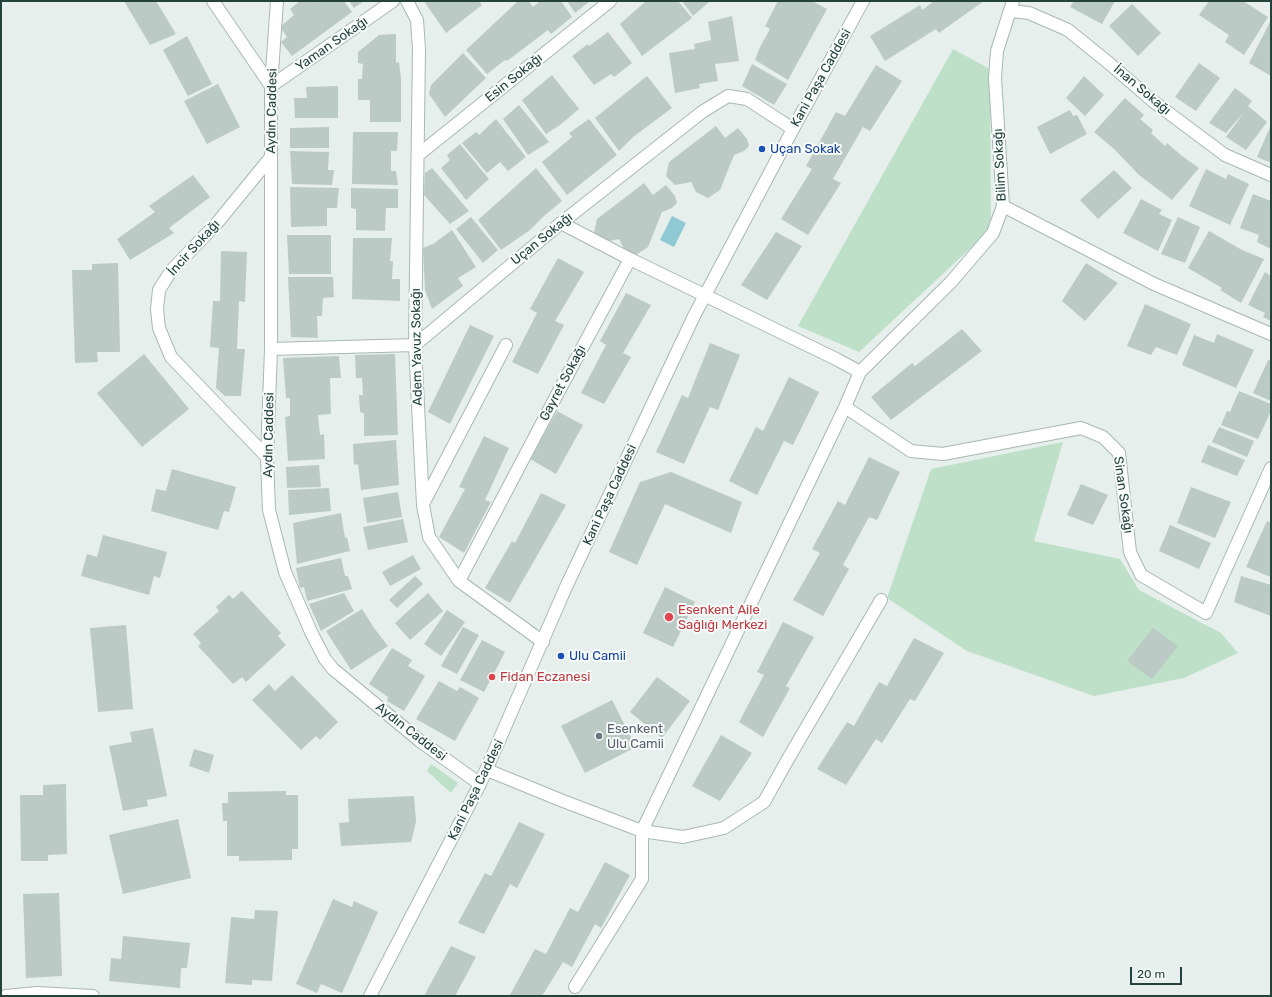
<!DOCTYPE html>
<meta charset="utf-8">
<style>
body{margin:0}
#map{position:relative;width:1272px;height:997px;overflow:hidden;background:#e6efeb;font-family:Rubik,sans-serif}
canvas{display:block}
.frame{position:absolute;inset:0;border:2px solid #24423a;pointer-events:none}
.scale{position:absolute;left:1130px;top:967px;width:52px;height:18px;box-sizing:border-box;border:2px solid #24423a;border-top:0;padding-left:5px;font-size:12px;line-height:14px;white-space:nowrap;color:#24423a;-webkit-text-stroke:3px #f7fbf9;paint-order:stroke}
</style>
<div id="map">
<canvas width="1272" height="997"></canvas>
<div class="frame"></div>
<div class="scale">20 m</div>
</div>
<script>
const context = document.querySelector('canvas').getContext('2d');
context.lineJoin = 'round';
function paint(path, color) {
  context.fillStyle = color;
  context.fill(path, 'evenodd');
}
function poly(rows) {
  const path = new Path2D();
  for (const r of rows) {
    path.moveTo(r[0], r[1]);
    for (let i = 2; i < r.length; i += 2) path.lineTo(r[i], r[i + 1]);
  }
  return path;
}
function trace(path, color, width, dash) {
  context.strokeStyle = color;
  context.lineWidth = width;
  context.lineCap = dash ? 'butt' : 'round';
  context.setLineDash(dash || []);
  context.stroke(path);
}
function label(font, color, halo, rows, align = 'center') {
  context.font = font + ' Rubik,sans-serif';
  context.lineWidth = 4;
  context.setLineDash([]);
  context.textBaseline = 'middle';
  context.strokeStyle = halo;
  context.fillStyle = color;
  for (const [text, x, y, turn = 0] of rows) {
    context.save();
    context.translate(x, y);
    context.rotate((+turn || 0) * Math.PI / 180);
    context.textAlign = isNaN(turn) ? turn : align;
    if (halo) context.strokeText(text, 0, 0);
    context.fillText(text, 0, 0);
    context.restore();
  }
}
paint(poly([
 [953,49,990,69,991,229,859,352,798,326],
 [1063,442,1034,541,1120,559,1139,590,1221,633,1238,653,1184,678,1094,696,967,651,887,598,931,469],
 [431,764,458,783,451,793,427,771]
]), '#bfe0c8');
paint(poly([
 [672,216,686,223,674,247,660,240]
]), '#8ec9d4');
paint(poly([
 [124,1,156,1,176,34,150,45],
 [300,1,311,1,312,3,314,1,344,1,352,12,292,56,281,42,287,37,280,27,294,15,290,9],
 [349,1,364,1,354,8],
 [424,1,479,1,482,5,446,33],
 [518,1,529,1,533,7,540,1,561,1,572,17,551,34,548,30,507,61,505,60,487,74,466,50],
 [567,1,590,1,575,13],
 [646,1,678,1,692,18,642,56,620,24],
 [682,1,710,1,693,16],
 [778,1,812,1,827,9,788,80,755,60,760,47,770,29,765,26],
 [934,1,984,1,939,33,936,29,885,61,870,36,920,5,922,10],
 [1074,1,1115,1,1102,24,1070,7],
 [1209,1,1243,1,1268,17,1244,55,1225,42,1229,35,1199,15],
 [1132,4,1161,33,1138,56,1109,26],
 [732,16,739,61,715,64,718,81,699,84,700,88,675,93,669,53,695,49,694,44,711,40,708,22],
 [1270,22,1271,23,1271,76,1249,63],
 [608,32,632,63,614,77,611,74,594,85,572,56,588,44,589,46],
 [396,34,396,63,399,62,401,79,401,122,370,122,370,100,358,100,358,79,362,79,363,64,358,63,358,52,379,35],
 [187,36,212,84,188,96,163,50],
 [463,53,486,78,445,117,429,94,431,85],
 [1199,63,1220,78,1196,111,1175,97],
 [752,64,787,84,774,105,742,86],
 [876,65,902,81,870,131,863,127,833,179,841,183,808,235,781,219,812,169,806,166,836,112,845,116],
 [552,75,579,109,560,125,546,134,522,100],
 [647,76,672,108,633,137,619,151,595,118],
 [1084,76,1104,95,1085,116,1066,98],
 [218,84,240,127,207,144,184,101],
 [338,86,338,118,295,118,294,98,307,98,306,87],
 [1235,88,1252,101,1248,106,1267,122,1246,150,1226,137,1245,111,1226,133,1209,123],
 [1125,98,1144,115,1140,119,1153,130,1151,133,1165,146,1167,143,1182,156,1199,168,1172,200,1139,175,1114,149,1094,132],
 [519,105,549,142,528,155,503,119],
 [1070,110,1073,116,1077,115,1087,134,1050,154,1037,127],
 [496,119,526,157,508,171,500,162,487,173,462,143,476,132,479,135],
 [589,119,617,155,567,195,542,162,572,137,569,133],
 [1271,125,1271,163,1257,157],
 [716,126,725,138,738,128,747,139,749,146,744,151,734,155,720,190,708,198,696,192,691,182,675,185,666,176,669,162],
 [329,127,329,148,290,148,290,128],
 [353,132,398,132,397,151,391,151,391,171,396,171,398,185,352,184],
 [460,144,489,179,466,200,441,168,450,160,447,155],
 [290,151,329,152,328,170,334,170,332,185,292,184],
 [432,168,469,211,450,224,424,195,425,173],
 [536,168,562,201,544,216,530,230,501,250,478,220],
 [1206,169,1226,179,1228,174,1249,184,1230,225,1189,206],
 [1114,170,1132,188,1098,219,1080,200],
 [193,175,210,197,169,228,174,233,130,260,117,239,155,212,149,206],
 [644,183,653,195,666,185,675,196,677,203,672,208,662,212,648,247,636,255,624,249,619,239,603,242,594,233,597,219],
 [290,187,339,188,337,208,327,208,327,226,291,227],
 [351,188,398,189,398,208,386,208,385,231,356,230,356,209,351,208],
 [1253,194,1271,201,1271,249,1257,242,1259,235,1240,228],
 [1141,199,1162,210,1159,214,1172,220,1158,251,1123,233],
 [471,217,498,250,483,263,456,229],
 [1178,217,1200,227,1185,263,1161,254],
 [452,230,476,267,458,278,463,286,432,309,425,290,423,248,433,244],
 [1209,231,1242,250,1264,259,1241,303,1220,290,1222,288,1188,268],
 [776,232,802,246,767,300,741,285],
 [287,235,331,235,331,274,289,274],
 [353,238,392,238,390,261,393,261,392,279,400,279,400,301,352,299],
 [221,251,247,252,245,302,239,301,237,349,245,349,241,396,225,396,216,388,219,348,210,347,213,301,220,301],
 [558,258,584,272,555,321,564,325,538,374,512,362,537,313,530,309],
 [118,263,120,352,97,352,98,362,75,363,72,270,92,270,92,264],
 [1086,263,1118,283,1085,321,1062,301],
 [1265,272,1271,276,1271,321,1263,317,1265,313,1248,305],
 [288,277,333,277,334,297,323,298,322,316,317,316,318,338,291,337],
 [626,293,651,305,623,353,631,357,604,404,581,393,606,345,600,341],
 [1145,304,1191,324,1177,355,1156,347,1151,355,1127,346],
 [470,325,494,336,450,424,428,412],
 [962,329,982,351,891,420,871,397,912,363,915,366],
 [1217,334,1254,350,1236,388,1182,365,1194,335,1214,343],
 [710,343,740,355,718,410,710,407,684,464,656,452,682,395,688,398],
 [144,354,189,409,142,447,97,393],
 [395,354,398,435,364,436,364,413,360,412,359,395,363,395,362,378,356,378,355,355],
 [339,356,341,378,330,378,331,414,318,415,320,435,324,434,325,459,288,461,285,417,290,416,290,398,286,398,283,358],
 [1268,360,1271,361,1271,401,1253,393],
 [789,377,819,392,793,445,784,441,757,495,729,481,756,427,763,431],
 [1239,391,1271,404,1271,411,1258,439,1221,425,1227,411,1230,412],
 [557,411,583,425,556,474,530,459],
 [1219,427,1254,441,1247,457,1212,442],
 [484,436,509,448,485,500,491,502,464,553,439,537,465,489,459,487],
 [396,440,399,485,361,490,358,464,354,465,353,444],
 [1208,445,1245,460,1237,476,1201,462],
 [869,457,900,472,877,520,869,517,843,565,849,569,823,616,793,600,820,553,812,549,838,501,845,505],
 [319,465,321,487,287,488,286,467],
 [172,469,236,487,229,512,224,511,218,530,151,511,156,489,166,491],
 [671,472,742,502,731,533,665,504,637,565,609,552,640,482],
 [1081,484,1108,495,1093,525,1067,515],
 [1191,487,1231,502,1215,538,1177,523],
 [329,488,331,511,289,515,288,490],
 [398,492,402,517,367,523,363,498],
 [541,493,566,505,510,603,485,588,512,541,515,543],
 [341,513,345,538,347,537,350,551,297,564,293,523],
 [403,519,408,542,368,550,363,527],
 [1267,521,1271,523,1271,577,1246,567],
 [1170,525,1211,543,1199,569,1159,551],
 [103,535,167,552,160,578,154,576,149,595,81,576,87,554,97,557],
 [413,555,421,569,390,586,382,572],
 [341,558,345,576,348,576,352,589,307,601,304,587,300,588,296,568],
 [415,576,423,584,397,608,389,600],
 [1241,576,1271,585,1271,616,1234,602],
 [665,587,695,602,673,647,643,633],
 [242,591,281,633,278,636,286,645,246,682,242,677,233,684,198,646,201,643,193,634,219,611,216,607,229,595,233,599],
 [344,593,354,611,321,631,309,604],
 [428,593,443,611,410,640,395,623],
 [362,609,374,628,388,646,351,670,326,631],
 [447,610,465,622,441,656,424,644],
 [783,622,814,637,786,686,790,688,763,737,739,722,764,675,757,672],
 [126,625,133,709,98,712,90,628],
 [463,627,479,635,457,674,441,666],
 [1153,628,1178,646,1152,679,1127,661],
 [914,638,944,653,915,701,910,699,882,743,876,739,846,785,817,769,847,722,854,726,879,682,887,686],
 [482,640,505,652,484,692,460,680],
 [392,648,412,660,408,666,425,676,404,711,387,701,388,697,369,684],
 [292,675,338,722,320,740,316,736,301,750,252,700,269,684,275,691],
 [657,677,690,701,662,738,630,712],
 [439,681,457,691,460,687,479,698,455,741,416,719],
 [612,700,636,747,585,773,561,726],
 [153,728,167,796,147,800,148,806,123,811,109,746,132,742,130,732],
 [721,735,752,753,720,801,692,786],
 [194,749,214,755,209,773,189,766],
 [66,784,67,854,48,855,48,861,21,861,20,795,43,795,43,785],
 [286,791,286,795,298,795,298,849,292,849,292,860,239,861,239,856,227,856,227,821,223,821,222,803,228,803,228,792],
 [414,796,416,822,411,842,341,846,339,823,349,822,348,799],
 [178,819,191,878,123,894,109,835],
 [519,822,545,834,517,888,510,884,484,934,458,923,485,873,491,876],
 [605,862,630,875,601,928,595,924,572,967,563,962,542,996,510,995,535,949,546,954,570,908,578,912],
 [59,893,62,976,26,978,23,894],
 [333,899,352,907,354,901,378,912,342,993,321,984,317,993,296,984],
 [255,910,278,911,272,981,252,980,252,985,225,983,231,917,254,919],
 [123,936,190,943,187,968,181,968,180,988,109,981,111,958,121,959],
 [451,946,476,957,455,996,424,996]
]), '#bbcac4');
const minor = poly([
 [213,1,271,86,393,1],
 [407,1,417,20,419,49,415,345,423,505,429,537,459,581,543,642],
 [1011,11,1029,13,1068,30,1110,64,1154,102,1225,155,1271,175],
 [418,155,610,1],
 [1003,206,1154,284,1271,334],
 [561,223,630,259],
 [271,349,415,345,561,223,702,112,728,96,747,99,793,129],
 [860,372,951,282,993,233,1003,206,995,78,997,51,1013,1],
 [845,407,911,451,943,454,1081,428,1103,437,1119,453,1130,552,1141,575,1206,613,1271,468],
 [267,457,171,357,159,328,157,309,159,290,171,271,217,223,271,157],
 [423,504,506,345],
 [459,581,560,389,630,259,836,359,860,372,845,407,642,831,563,801,487,770],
 [575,987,642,879,642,831,683,837,724,828,764,802,788,759,881,600]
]);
const tertiary = poly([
 [277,1,271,86,271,349,267,457,269,510,285,572,311,632,325,659,333,669,420,741,480,784],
 [6,996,37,993,93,996],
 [370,996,480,784,566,587,694,316,793,129,863,1]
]);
trace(minor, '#a8b8b2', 14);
trace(tertiary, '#a8b8b2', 14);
trace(minor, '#fff', 12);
trace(tertiary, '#fff', 12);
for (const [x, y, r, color] of [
 [762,149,4,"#1a4fb4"],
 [669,617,5,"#e0444e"],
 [561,656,4,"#1a4fb4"],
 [492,677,4,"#e0444e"],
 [599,736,4,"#6b7280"]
]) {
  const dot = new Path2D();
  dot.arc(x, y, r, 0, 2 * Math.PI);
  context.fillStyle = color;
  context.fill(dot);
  trace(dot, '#f7fbf9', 1.5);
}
label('13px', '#24423a', '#f7fbf9', [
 ["Yaman Sokağı",332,44,-35],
 ["Esin Sokağı",514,78,-39],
 ["Kani Paşa Caddesi",821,78,-61],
 ["İnan Sokağı",1142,90,40],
 ["Aydın Caddesi",272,111,-89],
 ["Bilim Sokağı",1000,165,-93],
 ["Uçan Sokağı",542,239,-39],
 ["İncir Sokağı",194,248,-48],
 ["Adem Yavuz Sokağı",417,347,-91],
 ["Gayret Sokağı",563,383,-62],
 ["Aydın Caddesi",269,435,-89],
 ["Kani Paşa Caddesi",610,495,-65],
 ["Sinan Sokağı",1123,495,82],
 ["Aydın Caddesi",411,732,38],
 ["Kani Paşa Caddesi",476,790,-64]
]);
label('13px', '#164399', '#f7fbf9', [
 ["Uçan Sokak",770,149],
 ["Ulu Camii",569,656]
], 'left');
label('13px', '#be3a42', '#f7fbf9', [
 ["Esenkent Aile",678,610],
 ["Sağlığı Merkezi",678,625],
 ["Fidan Eczanesi",500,677]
], 'left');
label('13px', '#5b616d', '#f7fbf9', [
 ["Esenkent",607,729],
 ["Ulu Camii",607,744]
], 'left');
</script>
